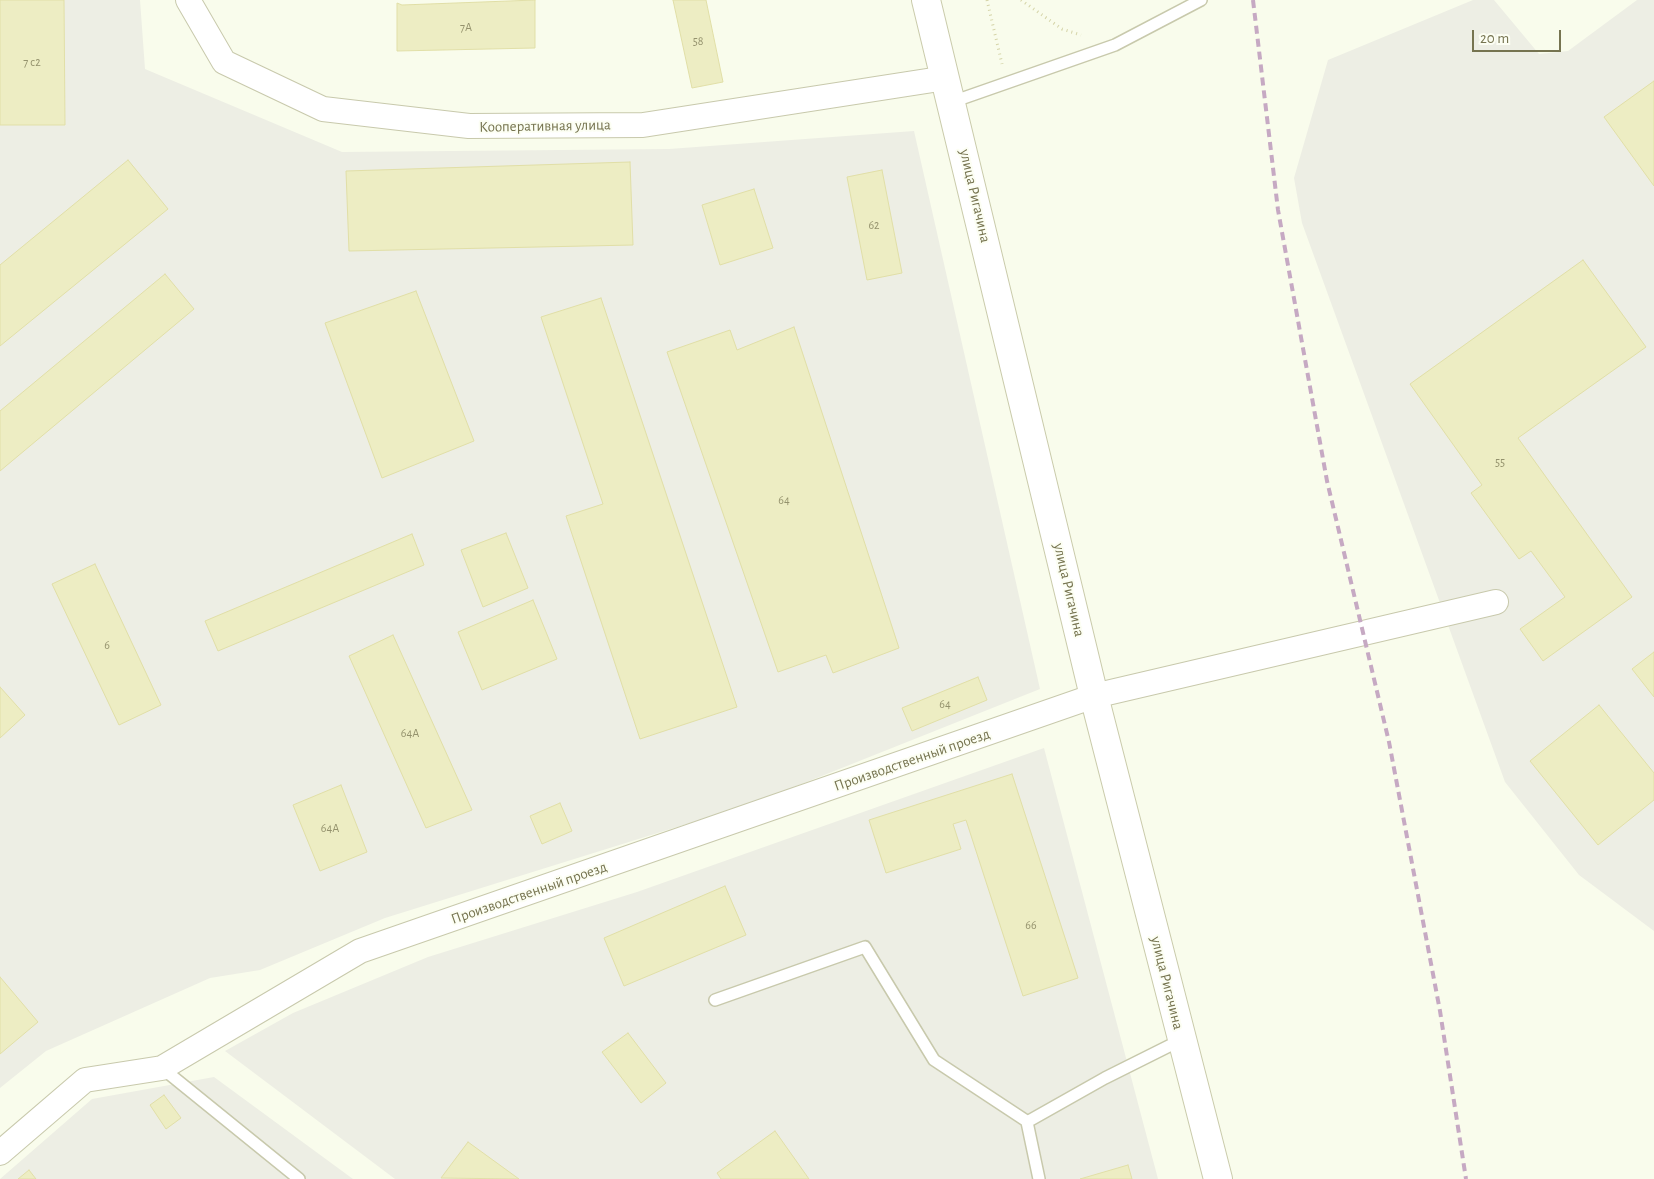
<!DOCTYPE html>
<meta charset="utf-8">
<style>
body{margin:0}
#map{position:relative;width:1654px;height:1179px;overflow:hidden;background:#f9fcec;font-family:"Alegreya Sans",sans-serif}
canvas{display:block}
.scale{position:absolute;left:1472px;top:30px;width:89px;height:22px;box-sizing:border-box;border:2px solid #767450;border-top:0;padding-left:6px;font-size:15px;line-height:18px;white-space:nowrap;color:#767450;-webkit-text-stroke:4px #fcfef3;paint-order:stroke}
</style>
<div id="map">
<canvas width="1654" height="1179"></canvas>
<div class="scale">20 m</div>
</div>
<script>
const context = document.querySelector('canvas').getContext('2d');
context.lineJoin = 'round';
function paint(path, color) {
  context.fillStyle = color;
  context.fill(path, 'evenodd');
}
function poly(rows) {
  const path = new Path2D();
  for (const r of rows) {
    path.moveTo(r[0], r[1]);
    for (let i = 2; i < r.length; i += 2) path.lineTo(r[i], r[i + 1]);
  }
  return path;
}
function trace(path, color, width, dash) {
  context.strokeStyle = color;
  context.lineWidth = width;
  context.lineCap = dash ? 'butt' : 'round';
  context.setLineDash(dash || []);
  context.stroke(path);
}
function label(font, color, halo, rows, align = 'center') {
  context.font = font + ' "Alegreya Sans",sans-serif';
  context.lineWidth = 4;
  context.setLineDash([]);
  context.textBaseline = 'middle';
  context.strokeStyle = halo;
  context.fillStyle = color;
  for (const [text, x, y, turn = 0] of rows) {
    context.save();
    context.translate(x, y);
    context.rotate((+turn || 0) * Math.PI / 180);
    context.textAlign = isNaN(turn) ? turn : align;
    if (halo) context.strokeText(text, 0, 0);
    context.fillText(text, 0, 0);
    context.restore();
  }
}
paint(poly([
 [0,0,140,0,145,69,342,152,669,149,914,131,1040,689,754,803,385,918,260,970,210,978,46,1051,0,1088],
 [1473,0,1494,0,1539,54,1568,51,1637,0,1654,0,1654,931,1579,875,1505,782,1302,223,1294,178,1328,60],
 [1044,748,1158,1179,395,1179,225,1051,293,1013,428,957,637,892],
 [214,1077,353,1179,0,1179,92,1099]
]), '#edeee4');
const building = poly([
 [0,0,64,0,65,125,0,125,0,0],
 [535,0,535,48,397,51,397,3,402,5,535,0],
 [673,0,706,0,723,82,692,88,673,0],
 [1654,81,1654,186,1604,117,1654,81],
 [128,160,168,209,0,346,0,265,128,160],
 [630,162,633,245,349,251,346,171,630,162],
 [882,170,902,273,867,280,847,177,882,170],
 [754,189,773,248,720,265,702,205,754,189],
 [1583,260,1646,347,1518,438,1632,597,1543,661,1520,629,1565,597,1531,551,1519,559,1471,493,1482,485,1410,384,1583,260],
 [165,274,194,309,0,471,0,411,165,274],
 [416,291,474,441,382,478,325,323,416,291],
 [601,298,737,707,640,739,566,516,603,504,541,317,601,298],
 [794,327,899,648,833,673,826,655,778,672,667,352,730,330,737,350,794,327],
 [506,533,528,588,483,607,461,550,506,533],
 [412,534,424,565,218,651,205,621,412,534],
 [95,564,161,705,119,725,52,584,95,564],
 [533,600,557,659,482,690,458,632,533,600],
 [393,635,472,810,426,828,349,656,393,635],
 [1654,652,1654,697,1632,669,1654,652],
 [978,677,987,700,912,731,902,708,978,677],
 [0,687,25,715,0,738,0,687],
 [1599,705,1654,773,1654,800,1598,845,1530,761,1599,705],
 [1012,774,1078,978,1023,996,966,820,953,824,961,849,886,873,869,820,1012,774],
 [341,785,367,852,320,871,293,805,341,785],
 [560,803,572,831,542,844,530,816,560,803],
 [725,886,746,935,624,986,604,938,725,886],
 [0,977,38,1022,0,1054,0,977],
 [628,1033,666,1083,641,1103,602,1052,628,1033],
 [164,1095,181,1118,166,1129,150,1105,164,1095],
 [775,1131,809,1179,721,1179,717,1173,775,1131],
 [468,1142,519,1179,441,1178,468,1142],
 [1128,1165,1132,1179,1080,1179,1128,1165],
 [29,1170,36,1179,18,1179,29,1170]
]);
paint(building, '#ededc3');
trace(building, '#e1dfa7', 1);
const service = poly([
 [952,102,1115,45,1201,0],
 [715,1000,865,947,934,1060,1028,1122],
 [162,1068,299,1179],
 [1039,1179,1027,1122,1105,1078,1181,1040]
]);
const minor = poly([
 [188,0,224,62,323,109,469,126,643,125,946,78],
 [0,1153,85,1080,162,1068,360,951,1094,696,1496,602]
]);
const secondary = poly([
 [926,0,1094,696,1218,1179]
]);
trace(service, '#c8c9ac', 14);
trace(minor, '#c8c9ac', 26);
trace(secondary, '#cacbab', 30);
trace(poly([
 [987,0,1002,64],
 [1021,0,1062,29,1081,35]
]), '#d5d4a8', 3, [1, 4]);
trace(service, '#fff', 11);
trace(minor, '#fff', 24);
trace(secondary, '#fff', 28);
trace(poly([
 [1253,0,1278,210,1327,481,1389,742,1440,1011,1466,1179]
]), '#c6a9c3', 4, [8, 5]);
label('12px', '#94926d', null, [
 ["7А",466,27],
 ["58",698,41],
 ["7 с2",32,62],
 ["62",874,225],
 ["55",1500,462],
 ["64",784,500],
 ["6",107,645],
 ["64",945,704],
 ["64А",410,733],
 ["64А",330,828],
 ["66",1031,925]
]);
label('15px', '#767450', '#fcfef3', [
 ["Кооперативная улица",545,126,-1],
 ["улица Ригачина",975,196,77],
 ["улица Ригачина",1069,590,77],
 ["Производственный проезд",912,760,-19],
 ["Производственный проезд",529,893,-19],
 ["улица Ригачина",1167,983,76]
]);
</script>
